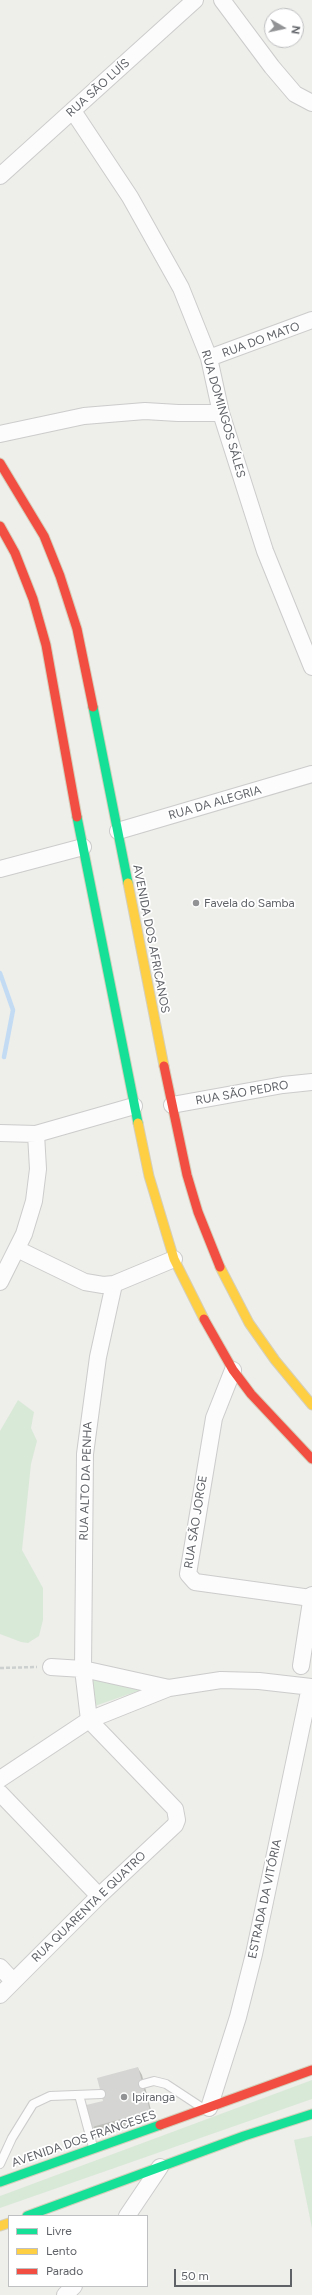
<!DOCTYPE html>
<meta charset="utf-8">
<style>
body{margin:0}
#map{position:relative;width:312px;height:2295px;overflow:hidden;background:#eeeeea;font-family:Figtree,sans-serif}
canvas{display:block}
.legend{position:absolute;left:8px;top:2215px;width:140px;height:72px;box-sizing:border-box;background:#fff;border:1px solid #bfc0c2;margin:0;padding:5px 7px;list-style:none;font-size:12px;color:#5f6267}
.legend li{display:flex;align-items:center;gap:8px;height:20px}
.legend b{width:20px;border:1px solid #bfc0c2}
.north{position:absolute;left:264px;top:8px;width:40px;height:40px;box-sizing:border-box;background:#fff;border:1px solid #bfc0c2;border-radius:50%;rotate:99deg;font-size:11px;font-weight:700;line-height:16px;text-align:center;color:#5f6267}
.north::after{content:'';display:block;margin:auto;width:14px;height:18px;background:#919395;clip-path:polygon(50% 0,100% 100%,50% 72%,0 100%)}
.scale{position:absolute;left:174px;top:2269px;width:118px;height:18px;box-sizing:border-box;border:2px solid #5f6267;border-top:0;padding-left:5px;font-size:12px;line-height:14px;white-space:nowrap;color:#5f6267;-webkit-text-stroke:3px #fff;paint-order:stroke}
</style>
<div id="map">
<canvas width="312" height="2295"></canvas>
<ul class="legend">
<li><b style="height:5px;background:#16e098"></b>Livre</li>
<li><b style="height:5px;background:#ffcf43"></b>Lento</li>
<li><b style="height:5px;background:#f24e42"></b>Parado</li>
</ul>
<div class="north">N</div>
<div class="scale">50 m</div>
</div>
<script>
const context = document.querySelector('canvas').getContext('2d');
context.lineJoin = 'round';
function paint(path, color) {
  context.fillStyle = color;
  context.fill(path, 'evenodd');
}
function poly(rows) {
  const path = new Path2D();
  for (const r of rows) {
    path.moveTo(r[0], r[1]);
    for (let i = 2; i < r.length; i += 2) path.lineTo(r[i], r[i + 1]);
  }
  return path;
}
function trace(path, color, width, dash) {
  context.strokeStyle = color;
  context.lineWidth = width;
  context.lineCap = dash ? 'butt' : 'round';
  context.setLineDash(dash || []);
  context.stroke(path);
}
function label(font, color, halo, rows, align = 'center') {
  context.font = font + ' Figtree,sans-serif';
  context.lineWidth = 3.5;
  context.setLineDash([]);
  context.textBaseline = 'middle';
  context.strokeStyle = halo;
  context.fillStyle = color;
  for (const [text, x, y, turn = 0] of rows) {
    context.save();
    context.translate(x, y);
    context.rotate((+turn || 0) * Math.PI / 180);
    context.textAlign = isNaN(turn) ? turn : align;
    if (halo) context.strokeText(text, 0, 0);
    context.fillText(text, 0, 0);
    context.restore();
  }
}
paint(poly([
 [18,1400,34,1412,31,1428,37,1441,31,1464,22,1550,43,1588,43,1620,39,1636,28,1643,21,1642,0,1634,0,1431],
 [90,1679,141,1690,92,1707],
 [312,2080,312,2099,0,2208,0,2196],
 [312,2136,312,2228,294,2140]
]), '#d9e9d8');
paint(poly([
 [138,2068,142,2075,153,2118,97,2134,93,2127]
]), '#0003');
trace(poly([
 [0,973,13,1010,4,1057]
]), '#c3dcf4', 4.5);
paint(poly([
 [138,2067,150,2111,92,2127,86,2105,103,2101,97,2078]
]), '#d5d5d3');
const lane = poly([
 [143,2084,154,2081,166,2084,201,2107],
 [79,2095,93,2147],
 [0,2164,12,2138,33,2104,50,2096,101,2094]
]);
const street = poly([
 [222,0,272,67,295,94,312,103],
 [73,111,130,197,181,288,209,358,221,413,265,551,312,667],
 [0,176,195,0],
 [209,358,312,320],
 [0,434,84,416,145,411,178,413,221,413],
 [118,831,312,774],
 [0,869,83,847],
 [172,1105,283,1085,312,1082],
 [0,1133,36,1134,134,1106],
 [17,1249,85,1282,103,1285,114,1284,174,1259],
 [0,1282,24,1234,34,1201,38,1169,36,1134],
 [233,1370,214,1418,188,1574,195,1582,311,1598],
 [301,1666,312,1595],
 [51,1667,83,1669,169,1688,221,1680,259,1681,312,1687],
 [0,1779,89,1720,169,1688],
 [0,1793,99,1896],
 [0,1967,13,1981],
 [0,1995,99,1896,175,1825,177,1820,175,1809,89,1720,83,1669,85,1454,98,1357,114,1284],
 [209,2108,238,2017,254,1954,310,1687],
 [127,2216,160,2167],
 [65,2295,74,2286]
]);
const fast = poly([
 [93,707,128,883],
 [77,817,138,1123],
 [0,2182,160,2125],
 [27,2216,244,2136,312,2114]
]);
const slow = poly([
 [128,883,164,1066],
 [138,1123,149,1176,174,1259,204,1319],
 [220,1267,249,1323,275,1360,312,1405],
 [0,2226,9,2223]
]);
const jam = poly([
 [0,463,44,536,60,576,77,629,93,707],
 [0,526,15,553,33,599,46,645,77,817],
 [164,1066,187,1175,198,1212,220,1267],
 [204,1319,233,1370,251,1394,312,1459],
 [160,2125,312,2070]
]);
trace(lane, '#cbcccb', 10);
trace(street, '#cbcccb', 18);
trace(fast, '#d4cfbb', 11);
trace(slow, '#d4cfbb', 11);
trace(jam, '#d4cfbb', 11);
trace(poly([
 [0,1668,37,1667]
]), '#ccd0ce', 2.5, [4, 2]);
trace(lane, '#fcfcfc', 8);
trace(street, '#fcfcfc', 16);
trace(fast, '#16e098', 9);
trace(slow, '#ffcf43', 9);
trace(jam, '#f24e42', 9);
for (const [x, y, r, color] of [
 [196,903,4,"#919395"],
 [124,2097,4,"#919395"]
]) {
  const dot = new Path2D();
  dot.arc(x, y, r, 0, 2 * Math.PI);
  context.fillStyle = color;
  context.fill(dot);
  trace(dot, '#fff', 1.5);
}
label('12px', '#5f6267', '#fff', [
 ["RUA SÃO LUÍS",98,88,-42],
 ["RUA DO MATO",261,340,-20],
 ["RUA DOMINGOS SÁLES",223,414,74],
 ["RUA DA ALEGRIA",215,803,-16],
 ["AVENIDA DOS AFRICANOS",151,939,79],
 ["RUA SÃO PEDRO",242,1093,-10],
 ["RUA ALTO DA PENHA",86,1481,-88],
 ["RUA SÃO JORGE",196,1522,-81],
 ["ESTRADA DA VITÓRIA",265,1899,-78],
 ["RUA QUARENTA E QUATRO",89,1907,-44],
 ["AVENIDA DOS FRANCESES",84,2139,-19]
]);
label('12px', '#5f6267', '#fff', [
 ["Favela do Samba",204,903],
 ["Ipiranga",132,2097]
], 'left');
</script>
